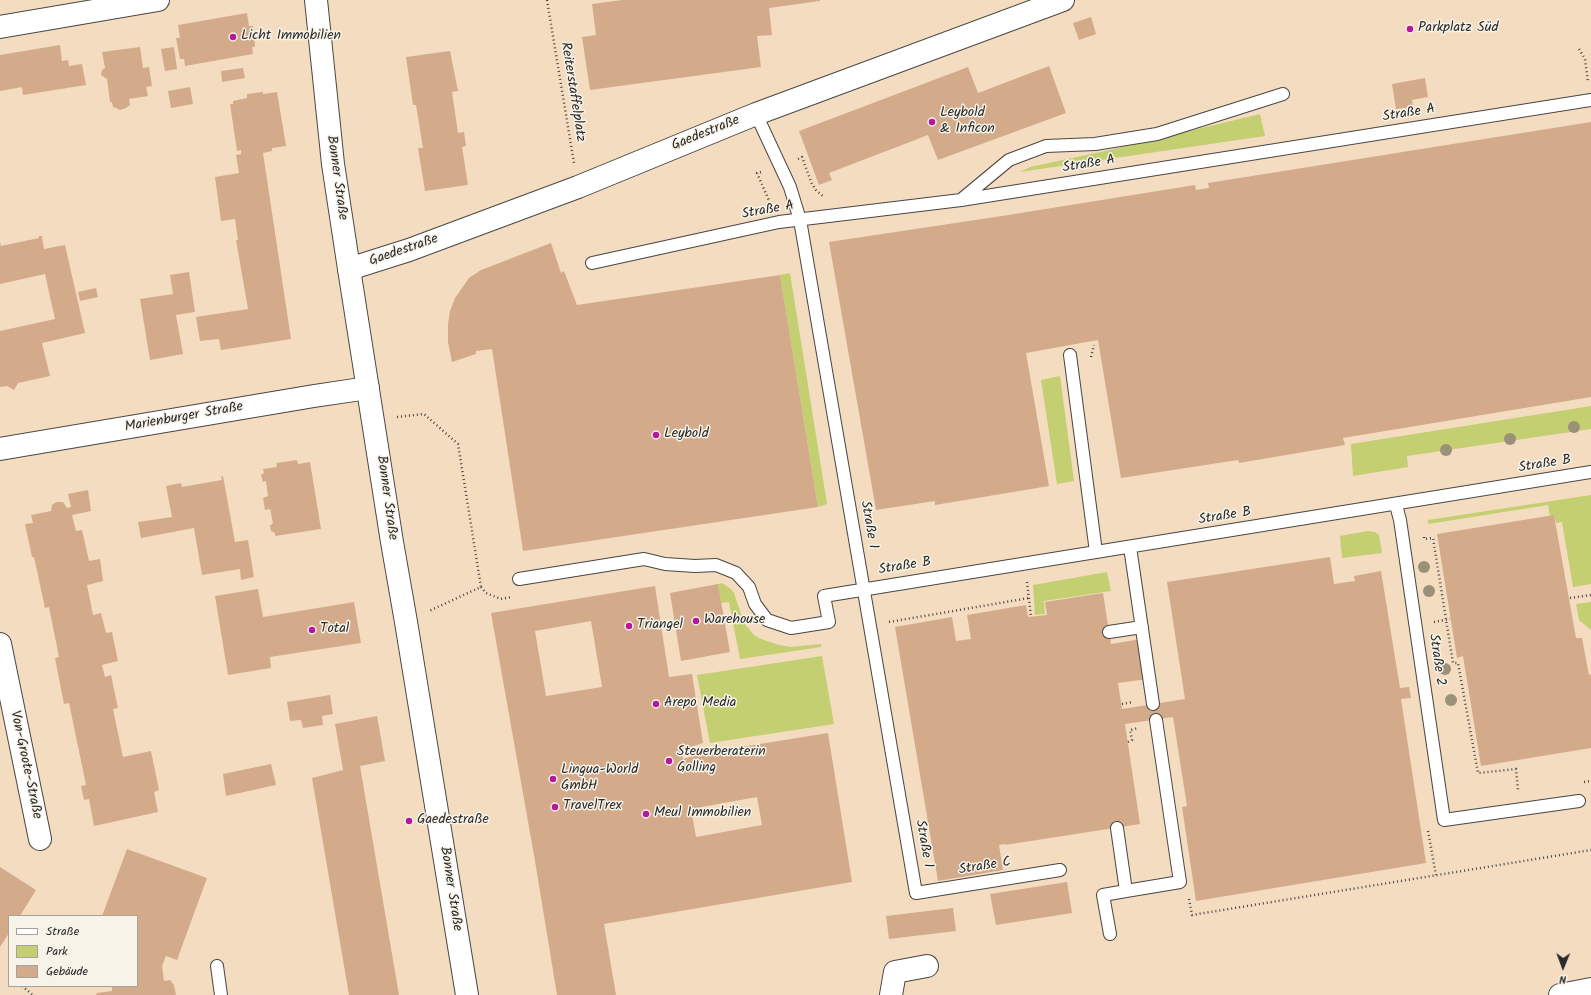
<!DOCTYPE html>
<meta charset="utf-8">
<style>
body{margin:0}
#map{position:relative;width:1591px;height:995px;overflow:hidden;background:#f4dcc1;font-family:Kalam,sans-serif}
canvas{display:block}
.legend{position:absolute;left:8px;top:915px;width:130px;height:72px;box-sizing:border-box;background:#f7f3e8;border:1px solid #a5a39c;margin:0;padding:5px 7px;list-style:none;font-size:12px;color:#2b2b2b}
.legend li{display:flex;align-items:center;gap:8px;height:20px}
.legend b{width:20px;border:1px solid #a5a39c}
.north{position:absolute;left:1543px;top:947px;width:40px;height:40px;-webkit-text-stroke:3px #f7f3e8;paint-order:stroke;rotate:181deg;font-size:11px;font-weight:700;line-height:16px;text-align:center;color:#2b2b2b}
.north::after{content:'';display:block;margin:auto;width:14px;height:18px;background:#2b2b2b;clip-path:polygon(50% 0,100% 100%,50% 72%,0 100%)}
</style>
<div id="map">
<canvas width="1591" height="995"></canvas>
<ul class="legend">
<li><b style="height:5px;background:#fff"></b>Straße</li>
<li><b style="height:11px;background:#c3cf70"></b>Park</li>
<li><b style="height:11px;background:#d3ab8b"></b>Gebäude</li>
</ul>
<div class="north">N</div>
</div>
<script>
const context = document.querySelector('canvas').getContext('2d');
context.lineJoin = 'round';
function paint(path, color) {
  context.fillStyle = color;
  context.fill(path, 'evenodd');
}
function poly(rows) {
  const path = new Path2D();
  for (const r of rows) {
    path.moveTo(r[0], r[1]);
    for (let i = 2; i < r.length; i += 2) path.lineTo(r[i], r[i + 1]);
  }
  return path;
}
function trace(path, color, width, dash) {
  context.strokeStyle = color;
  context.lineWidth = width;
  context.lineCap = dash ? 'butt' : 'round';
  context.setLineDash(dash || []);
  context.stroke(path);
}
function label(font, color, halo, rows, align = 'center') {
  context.font = font + ' Kalam,sans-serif';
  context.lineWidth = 3;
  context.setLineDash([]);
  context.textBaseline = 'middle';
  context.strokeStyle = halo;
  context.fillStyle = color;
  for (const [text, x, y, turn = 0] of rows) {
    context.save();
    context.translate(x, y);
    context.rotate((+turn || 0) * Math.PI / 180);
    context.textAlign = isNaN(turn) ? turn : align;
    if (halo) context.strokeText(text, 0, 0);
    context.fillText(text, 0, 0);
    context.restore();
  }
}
paint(poly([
 [1260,114,1265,136,1020,172,1030,167,1110,150],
 [790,273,827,504,818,507,780,275],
 [1060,376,1074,481,1057,484,1041,380],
 [1591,406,1591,429,1407,456,1408,467,1353,476,1351,444],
 [1591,495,1591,584,1573,587,1562,522,1556,523,1554,516,1550,516,1548,505,1428,524,1428,520],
 [1368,531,1375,532,1379,535,1382,553,1342,558,1340,536],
 [1107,572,1111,591,1044,601,1045,614,1035,615,1033,585],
 [722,583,731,589,734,593,744,623,754,635,761,639,779,645,791,647,821,644,821,647,740,659,729,602,721,603,718,584],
 [1591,602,1591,630,1579,620,1576,604],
 [822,656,834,724,710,743,697,675]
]), '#c3cf70');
paint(poly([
 [622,0,820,0,820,1,769,8,772,35,757,36,761,67,590,90,582,37,596,35,592,4],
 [247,13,249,26,253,26,255,47,252,47,253,54,185,66,184,59,180,59,176,38,180,38,178,25],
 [1091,17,1096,34,1079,40,1073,23],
 [60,45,62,61,68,60,69,66,82,64,86,85,23,95,22,87,0,91,0,55],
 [140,47,143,68,149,67,152,86,146,87,148,96,129,99,130,105,126,108,120,110,116,108,113,107,112,102,110,102,107,79,101,75,102,70,105,68,102,52],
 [174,47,177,69,165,71,161,49],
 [450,51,458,91,452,92,458,133,464,132,466,146,462,147,468,185,425,191,418,148,423,148,416,105,413,105,406,57],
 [1049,66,1066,113,938,160,928,135,829,173,832,180,819,185,799,131,968,67,978,93],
 [243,68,245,78,222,82,221,71],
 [1425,78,1428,97,1412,100,1413,107,1396,109,1392,84],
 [190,87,193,104,171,108,168,91],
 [263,92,263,94,277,92,286,146,272,148,272,151,263,153,291,339,221,350,219,339,200,341,196,317,248,309,236,240,238,240,235,219,221,221,215,177,239,173,236,155,241,154,241,150,237,151,230,104,233,104,233,101,247,98,247,94],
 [1591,122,1591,397,1343,438,1345,445,1239,463,1238,460,1121,478,1098,340,1026,353,1049,486,935,505,935,501,876,510,829,242,1002,216,1195,185,1196,190,1209,188,1208,183],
 [39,236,42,236,44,249,65,245,85,333,42,343,50,376,18,383,14,390,7,386,0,387,0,331,55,319,45,274,0,284,0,242,1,246,39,238],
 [551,243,561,273,564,271,577,305,780,275,818,507,523,551,492,349,476,351,476,354,452,362,448,342,448,324,450,311,455,298,469,278,481,270],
 [189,272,195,312,176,315,183,354,150,360,140,299,173,294,170,275],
 [96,288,98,297,80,301,78,292],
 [297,460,298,464,310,462,321,529,275,536,275,533,271,531,270,526,273,523,270,509,265,510,263,498,268,496,266,481,263,482,261,475,264,473,263,469,277,467,276,463],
 [223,476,235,542,248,540,254,577,241,580,240,569,202,575,194,528,141,538,138,522,172,517,166,486,181,483,182,487,222,480,221,477],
 [88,490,91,511,72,515,76,531,82,530,89,561,100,559,103,581,87,585,93,615,101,613,106,633,112,632,118,661,102,665,105,677,111,675,118,708,113,709,123,757,151,751,159,790,154,792,158,812,94,826,89,799,84,800,81,786,86,785,69,703,64,704,55,658,59,657,49,607,45,608,34,557,32,557,25,524,33,523,31,515,51,511,52,505,56,502,63,502,67,508,71,507,68,494],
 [1554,515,1576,638,1582,638,1589,675,1591,674,1591,748,1481,766,1463,656,1457,658,1437,534],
 [1330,557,1334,584,1355,581,1354,576,1381,571,1400,688,1409,687,1411,698,1401,699,1426,863,1196,901,1182,807,1187,806,1173,717,1125,724,1140,824,1005,845,1005,844,999,845,1003,870,938,881,895,627,952,617,956,641,971,639,967,615,1026,605,1028,617,1047,615,1045,602,1103,593,1111,644,1141,639,1148,679,1118,683,1122,709,1185,699,1167,582],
 [718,584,730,652,681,661,670,593],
 [655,586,669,677,692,674,703,743,681,750,683,759,704,753,828,733,852,882,604,924,616,995,557,995,535,861,491,613],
 [591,621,602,687,546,696,535,631],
 [757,797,762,825,696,837,691,809],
 [258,589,263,617,354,602,361,643,270,657,271,668,228,675,215,596],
 [330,695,333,714,322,716,323,725,303,728,301,720,290,721,287,702],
 [377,716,385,761,360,766,399,995,349,995,312,778,343,770,335,724],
 [271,764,276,785,226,796,223,774],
 [127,849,207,878,177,960,166,956,162,966,164,981,170,980,174,985,176,995,96,995,97,993,112,991,112,986,137,986,137,916,102,916],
 [0,867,36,890,20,916,9,916,9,933,0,947],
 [1067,882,1072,913,996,925,990,894],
 [953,908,956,931,889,939,886,916]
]), '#d3ab8b');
const lane = poly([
 [756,114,790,187,800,220,916,893,1060,870],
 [962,199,1009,160,1046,146,1095,144,1157,134,1283,94],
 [592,263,779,222,961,200,1591,100],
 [1070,355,1096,552],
 [1396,505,1400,520,1444,820,1579,801],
 [1130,547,1153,704],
 [519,579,644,559,665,564,695,566,716,565,736,573,749,587,755,604,767,620,791,628,829,622,824,596,1591,472],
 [1109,632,1142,627],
 [1126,891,1180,882,1156,720],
 [1110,934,1103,895,1126,891,1117,828],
 [217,966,221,995]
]);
const street = poly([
 [0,27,158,0],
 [349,269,409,250,578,187,756,114,1063,0],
 [0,449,314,396,368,388],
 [0,644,40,839],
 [891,995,895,972,927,966],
 [1560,995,1591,989]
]);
const secondary = poly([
 [316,0,333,164,349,269,392,542,406,622,467,995]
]);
trace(lane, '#494642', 14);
trace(street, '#494642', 24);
trace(secondary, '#494642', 24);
trace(poly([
 [547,0,574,163],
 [1579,49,1585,59,1588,82],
 [798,159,802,157,812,184,816,190,824,197],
 [761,172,757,173,771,205],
 [1091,357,1094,345],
 [397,417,424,414,458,444,481,587,429,611],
 [1424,537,1424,539,1433,538,1453,663,1458,663,1478,773,1516,769,1518,790],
 [1027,582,1031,617],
 [481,587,486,593,501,599,512,597],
 [1570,598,1591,595],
 [889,622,1029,598],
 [1434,622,1450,619],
 [1122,704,1133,702],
 [1128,742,1132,740,1130,730,1139,728],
 [1584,782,1591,781],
 [1428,831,1436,875],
 [1189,899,1192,915,1591,850],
 [22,986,33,995]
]), '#494642', 2.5, [1, 3]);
trace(lane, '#fff', 12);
trace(street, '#fff', 22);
trace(secondary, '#fff', 22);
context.fillStyle = '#9a9178';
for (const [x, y] of [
 [1574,427],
 [1510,439],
 [1446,450],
 [1424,567],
 [1429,591],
 [1445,669],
 [1451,700]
]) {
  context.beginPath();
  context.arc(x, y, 6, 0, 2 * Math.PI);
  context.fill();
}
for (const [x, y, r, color] of [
 [1410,29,4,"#b5179e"],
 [233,37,4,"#b5179e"],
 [932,122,4,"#b5179e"],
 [656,435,4,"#b5179e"],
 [696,621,4,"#b5179e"],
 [629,626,4,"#b5179e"],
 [312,630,4,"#b5179e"],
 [656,704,4,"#b5179e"],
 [669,761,4,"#b5179e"],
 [553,779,4,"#b5179e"],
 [555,807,4,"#b5179e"],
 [646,814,4,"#b5179e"],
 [409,821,4,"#b5179e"]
]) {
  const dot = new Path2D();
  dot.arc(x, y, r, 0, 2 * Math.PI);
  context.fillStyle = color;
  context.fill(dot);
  trace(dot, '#f7f3e8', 1.5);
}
label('14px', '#2b2b2b', '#f7f3e8', [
 ["Parkplatz Süd",1418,29],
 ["Licht Immobilien",241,37],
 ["Leybold",940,114],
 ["& Inficon",940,130],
 ["Leybold",664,435],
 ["Warehouse",704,621],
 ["Triangel",637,626],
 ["Total",320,630],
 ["Arepo Media",664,704],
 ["Steuerberaterin",677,753],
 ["Golling",677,769],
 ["Lingua-World",561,771],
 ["GmbH",561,787],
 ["TravelTrex",563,807],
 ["Meul Immobilien",654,814],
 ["Gaedestraße",417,821]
], 'left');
label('14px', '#2b2b2b', '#f7f3e8', [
 ["Reiterstaffelplatz",572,92,81],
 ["Straße A",1409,114,-9],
 ["Gaedestraße",706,134,-22],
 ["Straße A",1089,165,-9],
 ["Bonner Straße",336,178,82],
 ["Straße A",768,211,-10],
 ["Gaedestraße",404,251,-19],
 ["Marienburger Straße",184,418,-10],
 ["Straße B",1545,465,-9],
 ["Bonner Straße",386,498,82],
 ["Straße B",1225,517,-9],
 ["Straße 1",868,525,80],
 ["Straße B",905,567,-9],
 ["Straße 2",1436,660,82],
 ["Von-Groote-Straße",25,765,78],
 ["Straße 1",923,844,80],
 ["Straße C",985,867,-9],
 ["Bonner Straße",450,889,81]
]);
</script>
